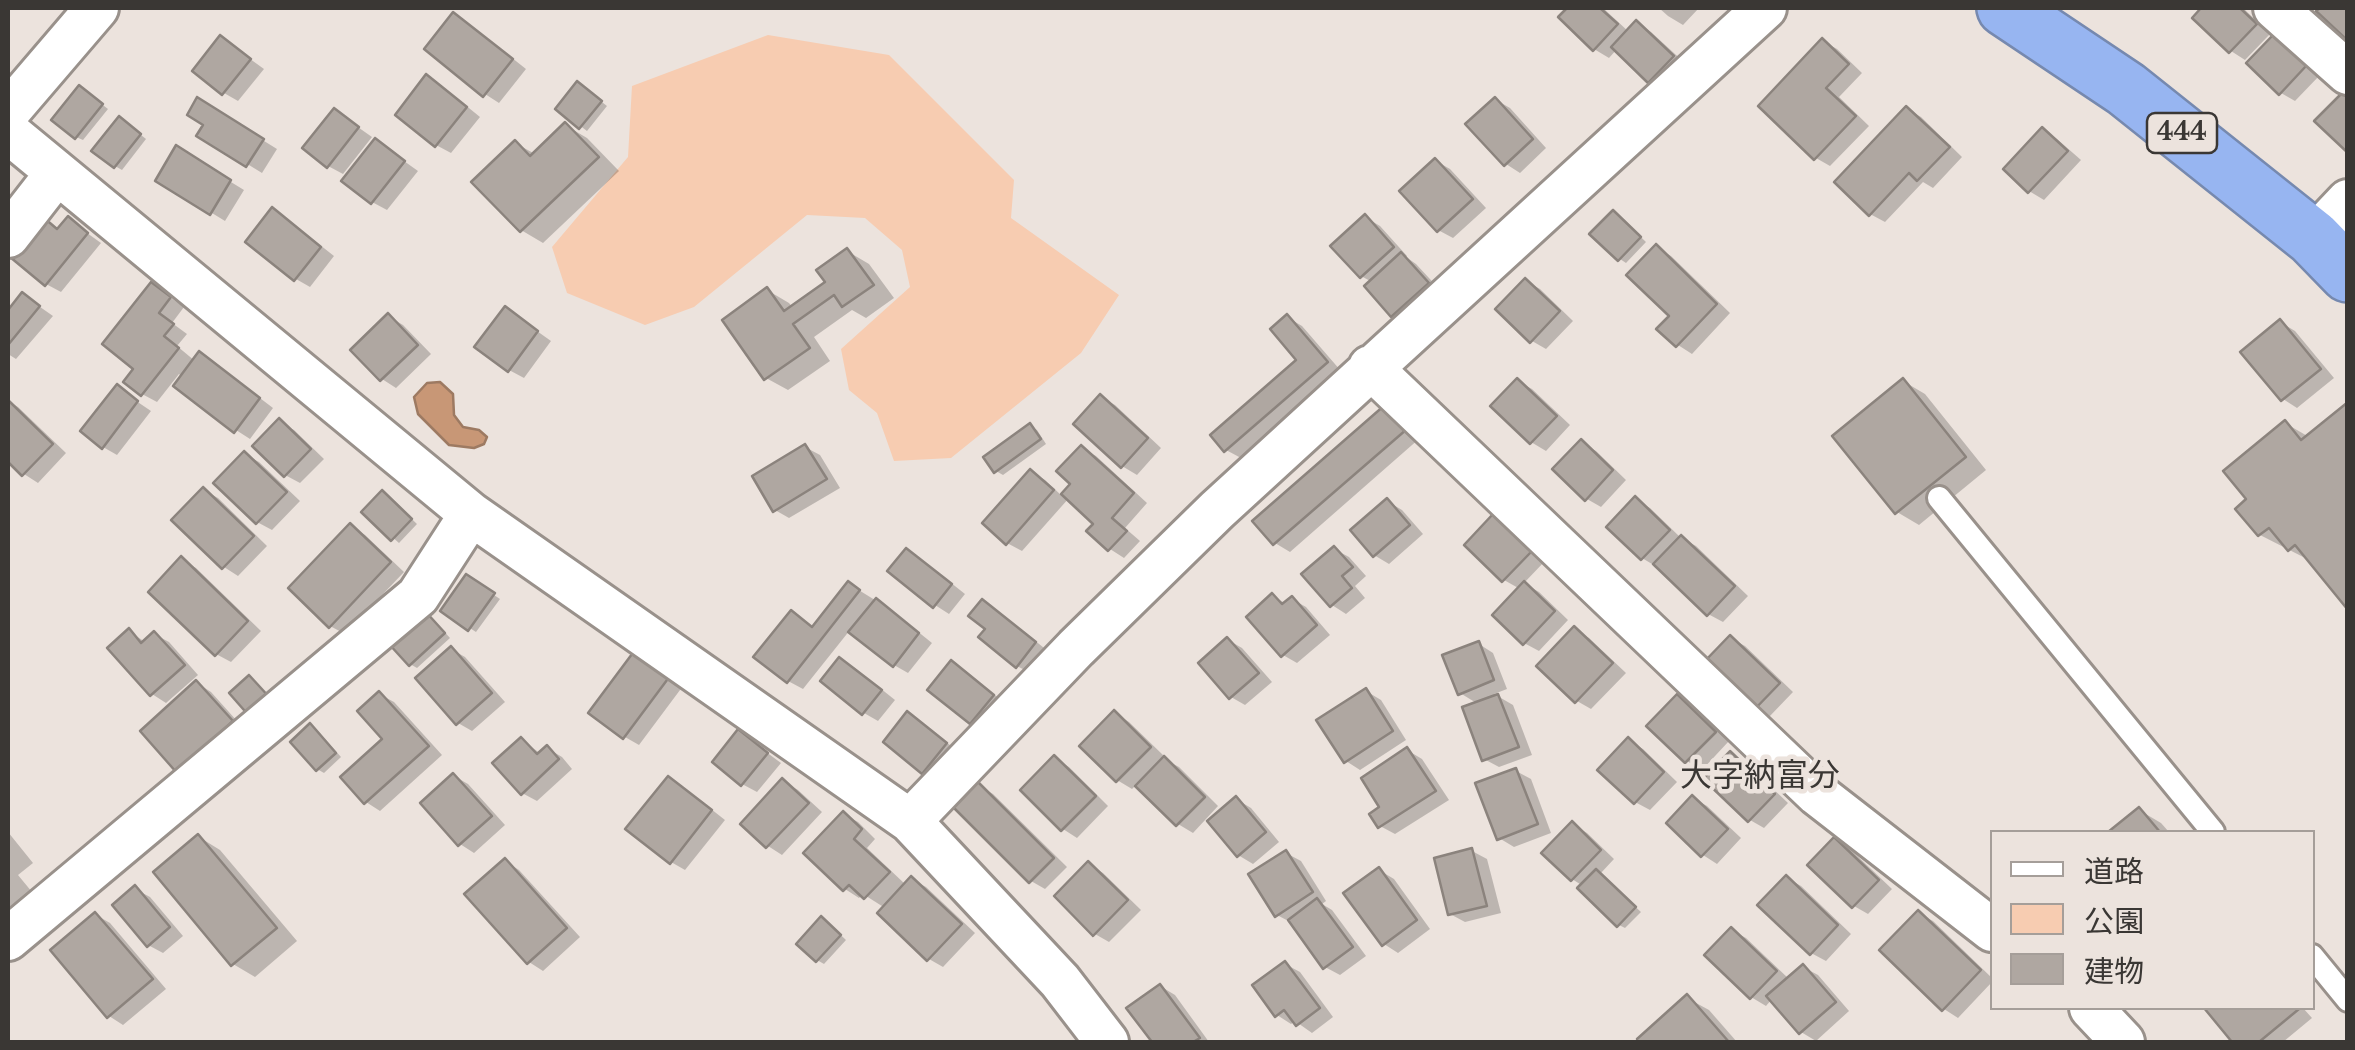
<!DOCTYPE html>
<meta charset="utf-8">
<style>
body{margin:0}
#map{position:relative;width:2355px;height:1050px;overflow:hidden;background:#ece3dd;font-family:"Libre Baskerville","Noto Sans JP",serif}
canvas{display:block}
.frame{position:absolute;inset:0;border:10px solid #3a3734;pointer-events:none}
.legend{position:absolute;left:1990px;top:830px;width:325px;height:180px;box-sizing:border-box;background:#ece3dd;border:2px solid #a59e99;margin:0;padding:12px 18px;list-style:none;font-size:30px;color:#3a3734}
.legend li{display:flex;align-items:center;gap:20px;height:50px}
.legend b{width:50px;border:2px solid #a59e99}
</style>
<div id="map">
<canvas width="2355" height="1050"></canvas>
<div class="frame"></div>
<ul class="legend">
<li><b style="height:12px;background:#fff"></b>道路</li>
<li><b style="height:28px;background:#f7ccb1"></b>公園</li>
<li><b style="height:28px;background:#afa7a1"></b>建物</li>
</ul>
</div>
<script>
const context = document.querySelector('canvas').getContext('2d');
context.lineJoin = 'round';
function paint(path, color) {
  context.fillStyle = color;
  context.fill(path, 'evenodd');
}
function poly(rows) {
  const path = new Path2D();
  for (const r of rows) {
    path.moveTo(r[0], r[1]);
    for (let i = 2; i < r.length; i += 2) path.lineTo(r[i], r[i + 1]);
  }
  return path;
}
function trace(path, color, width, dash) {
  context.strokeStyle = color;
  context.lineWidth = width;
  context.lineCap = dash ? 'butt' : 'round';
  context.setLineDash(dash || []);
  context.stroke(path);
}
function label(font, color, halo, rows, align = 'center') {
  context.font = font + ' "Libre Baskerville","Noto Sans JP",serif';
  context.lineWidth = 9;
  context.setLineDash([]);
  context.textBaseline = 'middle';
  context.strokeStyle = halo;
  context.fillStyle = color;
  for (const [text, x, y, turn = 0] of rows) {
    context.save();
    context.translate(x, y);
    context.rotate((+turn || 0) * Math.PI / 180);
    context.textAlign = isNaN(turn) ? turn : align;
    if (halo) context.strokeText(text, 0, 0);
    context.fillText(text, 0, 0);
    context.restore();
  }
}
paint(poly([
 [768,35,889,55,1014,180,1011,218,1119,295,1081,353,951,458,894,461,877,413,849,390,841,349,910,287,902,250,865,218,807,215,694,307,645,325,567,293,552,247,628,157,632,86]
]), '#f7ccb1');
const water = poly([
 [440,382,453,394,454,415,463,427,479,430,487,437,484,444,474,448,449,445,418,414,414,397,427,383,440,382]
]);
paint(water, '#c89776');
trace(water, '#9d7a62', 2.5);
paint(poly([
 [1571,8,1603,8,1629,32,1637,23,1651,32,1687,65,1664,89,1650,81,1617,49,1609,58,1594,49,1561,17],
 [1659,8,1699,8,1683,25,1668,16],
 [2205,8,2243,8,2270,34,2245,60,2231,51,2195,18],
 [454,15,468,23,526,69,499,103,485,94],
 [221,38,264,69,238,101,224,93],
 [2275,38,2320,75,2295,101,2281,93],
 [1823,41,1837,49,1862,73,1839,97,1869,126,1830,166,1816,158],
 [427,77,442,86,480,117,451,153,436,145],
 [584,88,607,106,587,131,558,109],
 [86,92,108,109,83,140,76,137],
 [198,100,277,149,262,173,200,135,207,124],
 [1496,100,1510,108,1546,148,1520,173,1506,164],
 [1907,109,1921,117,1962,157,1933,188,1923,182,1885,222,1870,214],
 [335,111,372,137,343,174,328,166],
 [126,123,146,139,122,170,115,166],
 [565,125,587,138,619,171,543,243,521,230,515,143,535,154],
 [2043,130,2057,139,2081,160,2044,200,2029,191],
 [376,141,418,171,387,210,372,202],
 [177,149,244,190,225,221,158,180],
 [1436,161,1450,169,1486,208,1453,238,1438,230],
 [273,210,287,219,334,256,310,287,296,279],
 [1365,217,1380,226,1407,256,1406,257,1416,264,1442,292,1407,324,1393,315,1372,282,1361,276],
 [1620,217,1646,242,1626,263,1620,259],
 [43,220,58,229,69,220,101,243,61,292,46,284],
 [1656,247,1671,256,1730,313,1692,354,1678,345],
 [847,251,869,264,894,298,866,318,852,310,814,337,830,361,788,390,766,378,767,290,789,303,793,308,828,283],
 [1526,281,1540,289,1573,321,1546,349,1532,341],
 [152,285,184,307,172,323,187,334,177,346,195,361,214,363,273,408,250,439,236,430,179,374,157,402,142,394,137,368],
 [23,295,53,316,16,359,8,354,8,314],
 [506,309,551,341,524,378,509,370],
 [388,316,403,325,431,354,396,388,382,379],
 [1287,317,1302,326,1341,371,1241,458,1226,450,1300,360],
 [2280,322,2295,331,2334,378,2297,408,2283,399],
 [1517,381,1532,389,1570,425,1546,451,1531,442],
 [1903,381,1925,394,1986,470,1919,525,1897,512],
 [117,388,151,411,117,455,103,447],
 [1100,397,1115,405,1161,448,1137,475,1122,466,1076,424],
 [8,401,18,407,66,453,38,483,24,474,8,458,8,437,11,433,8,429],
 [1386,407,1420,438,1290,552,1275,543,1256,521],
 [279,422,294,430,324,459,300,483,285,475],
 [2285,423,2309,437,2311,561,2260,535,2250,500],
 [1030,426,1037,430,1046,444,1003,475,996,471],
 [1581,442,1596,451,1626,480,1601,507,1587,499],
 [805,447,820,455,840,488,789,518,775,510],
 [1081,448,1096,456,1147,503,1125,528,1140,541,1124,558,1110,549,1090,531,1096,524,1069,498,1022,551,1007,543,1030,472,1045,480,1062,496,1074,484],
 [244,454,259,462,300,501,272,530,257,522],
 [203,490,218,498,267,546,238,576,224,567],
 [389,497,417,524,399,543,364,512],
 [1635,500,1650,508,1680,537,1696,546,1748,596,1723,622,1708,614,1657,567,1642,558],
 [1387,501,1402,510,1423,534,1389,564,1374,555],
 [1494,517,1508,525,1545,561,1524,583,1539,592,1568,620,1539,651,1524,643,1520,589,1504,580],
 [351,526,365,535,404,572,345,634,330,626],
 [1334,549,1349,557,1366,576,1355,586,1365,598,1346,614,1332,605],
 [907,551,921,559,965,594,949,614,935,605],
 [182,560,196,568,261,631,231,662,216,654],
 [467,577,500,599,476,632,443,611],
 [849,584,891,610,932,643,908,673,894,665,850,630,803,689,788,681,792,613,814,628],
 [1273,596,1286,604,1292,599,1306,607,1330,635,1297,663,1283,655],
 [982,602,997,610,1049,652,1032,674,1017,666,988,628],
 [426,614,432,618,450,638,417,668,410,664],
 [1574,629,1589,638,1626,673,1591,709,1577,701],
 [129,631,145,642,154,634,169,642,198,675,166,703,152,694],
 [1730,638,1745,646,1793,692,1769,717,1755,709],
 [1228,640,1242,648,1272,682,1245,705,1231,697],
 [1479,644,1493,653,1507,689,1494,694,1513,705,1532,755,1499,767,1484,759,1478,704,1460,693],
 [451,649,465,657,505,702,472,731,458,723],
 [636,654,683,686,639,745,625,737],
 [840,660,855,668,895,700,878,721,864,713],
 [952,663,966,671,1007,705,986,731,971,722],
 [197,683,211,692,246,731,178,771],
 [1366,691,1381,700,1406,740,1360,770,1346,761],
 [379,694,394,702,442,755,380,811,366,802,386,739],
 [1677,698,1692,706,1729,741,1702,770,1687,761,1650,726],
 [1115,713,1129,722,1164,756,1162,758,1179,767,1218,806,1193,833,1178,824,1137,784,1132,789,1117,780],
 [908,714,922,723,960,753,938,780,923,772],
 [310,726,317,730,341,757,324,773,317,769],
 [739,732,781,763,757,792,742,784],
 [522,740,541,754,547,748,562,757,572,769,537,801,522,793],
 [1628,740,1643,749,1677,782,1650,810,1635,802],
 [1407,750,1422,759,1449,800,1395,834,1380,826,1383,808],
 [1730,754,1745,762,1788,803,1764,828,1750,820],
 [1054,758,1069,767,1108,806,1077,838,1063,829],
 [1516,771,1531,779,1551,833,1514,847,1499,838],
 [454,776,468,784,505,825,474,853,460,844],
 [668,779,683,787,725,820,685,870,671,862],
 [783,781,798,790,822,812,782,855,768,846,743,824],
 [978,785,993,794,1067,867,1045,889,1031,881],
 [1693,798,1707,806,1741,838,1717,864,1703,855],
 [1236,799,1251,808,1279,842,1253,864,1238,855],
 [2139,810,2161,823,2169,832,2112,832],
 [843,814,858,822,875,839,867,848,906,885,911,879,926,887,975,933,943,967,929,959,885,908,863,894,859,898,845,889],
 [1572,824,1587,833,1614,859,1600,874,1641,912,1625,928,1619,925,1583,886,1572,879],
 [8,832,33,863,18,875,32,892,8,932],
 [199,837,220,850,297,941,255,977,233,964],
 [1835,840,1849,848,1892,889,1868,914,1854,906],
 [1472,851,1487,859,1501,913,1465,922,1450,914],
 [1286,853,1301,861,1326,901,1322,904,1332,910,1366,956,1340,975,1325,967,1294,924,1277,915],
 [505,861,519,870,580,937,543,971,529,962],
 [1089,864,1103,873,1141,910,1109,942,1095,934],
 [1379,870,1394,879,1430,929,1398,953,1384,944],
 [1787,878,1801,886,1851,934,1826,961,1811,953],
 [135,889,150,897,183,936,163,953,148,945],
 [1918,913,1933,921,1992,978,1992,982,1958,1018,1944,1009],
 [96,915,110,923,166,989,123,1025,109,1016],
 [828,923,846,940,824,964,817,960],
 [1731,930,1746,938,1789,979,1803,967,1818,975,1849,1011,1816,1041,1801,1032,1772,999,1766,1006,1751,997],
 [1285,964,1300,972,1333,1017,1312,1033,1295,1021,1291,1024,1277,1015],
 [1160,986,1175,995,1209,1042,1155,1042,1130,1009],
 [1687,998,1709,1010,1737,1042,1643,1042,1640,1039],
 [2207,1008,2303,1008,2312,1018,2283,1042,2236,1042]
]), '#0003');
const building = poly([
 [1567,8,1600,8,1618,24,1593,51,1558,17,1567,8],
 [2201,8,2240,8,2257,24,2229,53,2192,18,2201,8],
 [2320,8,2348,8,2348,41,2316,11,2320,8],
 [453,12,513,59,483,97,424,49,453,12],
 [1636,20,1674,56,1648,83,1611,47,1636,20],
 [2274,34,2307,65,2279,95,2246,63,2274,34],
 [220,35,251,59,222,95,192,71,220,35],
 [1822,38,1849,64,1826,88,1856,116,1814,160,1758,106,1822,38],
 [426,74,467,107,435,147,395,115,426,74],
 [577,81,602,101,579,129,555,109,577,81],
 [79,85,103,104,75,139,51,120,79,85],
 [2342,93,2348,98,2348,153,2314,121,2342,93],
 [197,97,264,139,246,167,196,136,203,125,187,115,197,97],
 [1495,97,1533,139,1504,166,1465,124,1495,97],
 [1906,106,1950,147,1917,181,1909,173,1869,216,1834,182,1906,106],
 [334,108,359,127,327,168,302,148,334,108],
 [119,116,141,134,114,168,91,151,119,116],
 [565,122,599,157,520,232,471,182,515,140,530,156,565,122],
 [2042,127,2068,151,2028,193,2003,169,2042,127],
 [375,138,405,161,371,204,341,181,375,138],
 [176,145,231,180,210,215,155,181,176,145],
 [1435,158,1473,199,1437,232,1399,191,1435,158],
 [272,207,321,247,294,281,245,242,272,207],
 [1613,210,1641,237,1618,261,1589,234,1613,210],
 [1365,214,1394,247,1360,278,1330,246,1365,214],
 [68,216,88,233,45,286,10,257,43,217,57,229,68,216],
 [1656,244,1717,304,1676,347,1656,329,1669,316,1626,275,1656,244],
 [847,248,874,285,842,307,834,295,793,324,810,348,764,380,722,320,767,287,784,311,825,282,816,270,847,248],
 [1401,252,1429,283,1391,317,1364,286,1401,252],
 [1525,278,1560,311,1530,343,1495,309,1525,278],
 [151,282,171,297,159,313,174,324,164,336,179,348,141,396,123,382,133,369,102,344,151,282],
 [22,292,40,306,8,345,8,310,22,292],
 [505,306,538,331,508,372,474,347,505,306],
 [388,313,418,345,380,381,350,350,388,313],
 [1287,314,1328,362,1224,452,1210,435,1296,360,1270,329,1287,314],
 [2280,319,2321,369,2281,401,2240,352,2280,319],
 [199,351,260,398,234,433,173,386,199,351],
 [1517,378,1557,416,1530,444,1490,406,1517,378],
 [1903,378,1966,457,1895,514,1832,436,1903,378],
 [117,384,138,401,102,449,80,431,117,384],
 [1100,394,1148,438,1121,468,1073,424,1100,394],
 [8,400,53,444,22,476,8,462,8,400],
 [2348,402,2348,610,2295,545,2288,551,2269,528,2258,536,2235,509,2246,499,2223,471,2285,420,2301,440,2348,402],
 [1386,404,1407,429,1273,545,1252,521,1386,404],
 [279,418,311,449,284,477,252,446,279,418],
 [1030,423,1041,439,994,473,983,457,1030,423],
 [1581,439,1613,470,1585,501,1552,469,1581,439],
 [805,444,827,479,773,512,752,476,805,444],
 [1081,445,1134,493,1112,518,1127,531,1108,551,1086,531,1093,524,1061,494,1070,484,1056,471,1081,445],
 [244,451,287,492,256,524,213,483,244,451],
 [1030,469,1054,490,1006,545,982,523,1030,469],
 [203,487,254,536,222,569,171,520,203,487],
 [382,490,412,519,391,541,361,512,382,490],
 [1635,496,1670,530,1641,560,1606,527,1635,496],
 [1387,498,1410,525,1373,557,1350,530,1387,498],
 [1493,514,1532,551,1502,582,1464,545,1493,514],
 [350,523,391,562,329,628,288,588,350,523],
 [1681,535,1735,586,1707,616,1653,564,1681,535],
 [1334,546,1353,567,1342,576,1352,588,1330,607,1301,574,1334,546],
 [906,548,952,584,933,608,887,571,906,548],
 [181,556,248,621,215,656,148,592,181,556],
 [466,574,495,593,468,631,440,611,466,574],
 [848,581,860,590,787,683,753,657,791,610,812,627,848,581],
 [1524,581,1555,611,1523,645,1492,615,1524,581],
 [1272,593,1282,604,1292,596,1317,625,1281,657,1246,617,1272,593],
 [876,598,919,633,893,667,848,632,876,598],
 [982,599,1036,642,1016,668,978,637,985,629,968,616,982,599],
 [425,611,445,633,409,666,389,644,425,611],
 [1574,626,1613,663,1575,703,1536,666,1574,626],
 [129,628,141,643,154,631,185,665,150,696,107,648,129,628],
 [1730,635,1780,683,1753,711,1703,663,1730,635],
 [1227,637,1259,673,1229,699,1198,663,1227,637],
 [1479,641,1494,680,1458,695,1442,655,1479,641],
 [451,646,492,693,456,725,415,678,451,646],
 [635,650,670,676,623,739,588,713,635,650],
 [839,657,882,690,862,715,820,681,839,657],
 [951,660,994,695,970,724,927,690,951,660],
 [249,675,271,699,251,718,229,693,249,675],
 [196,680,233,721,177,773,140,731,196,680],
 [1366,688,1393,731,1344,763,1316,720,1366,688],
 [379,691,429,746,364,804,340,777,382,739,357,711,379,691],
 [1498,694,1519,747,1482,761,1462,707,1498,694],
 [1677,694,1716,732,1685,763,1646,726,1677,694],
 [1114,710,1151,747,1116,782,1079,746,1114,710],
 [907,711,947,743,922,774,883,742,907,711],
 [310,723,336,753,316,771,290,742,310,723],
 [738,729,768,753,741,786,712,762,738,729],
 [521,737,537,754,547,745,559,759,521,795,492,763,521,737],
 [1628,737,1664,772,1634,804,1597,770,1628,737],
 [1407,747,1436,791,1378,828,1369,814,1379,807,1361,778,1407,747],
 [1730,751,1775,794,1748,822,1703,779,1730,751],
 [1054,755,1096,796,1061,831,1020,790,1054,755],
 [1164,756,1205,797,1176,826,1135,786,1164,756],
 [1516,768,1538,824,1497,840,1475,783,1516,768],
 [453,773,492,816,458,846,420,803,453,773],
 [668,776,712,810,670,864,625,829,668,776],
 [782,778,809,803,766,848,740,824,782,778],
 [978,782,1054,858,1029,883,953,807,978,782],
 [1692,795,1728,829,1701,857,1666,823,1692,795],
 [1236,796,1266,832,1237,857,1207,821,1236,796],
 [2139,807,2160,832,2108,832,2139,807],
 [843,811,862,829,854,839,890,872,864,899,849,885,843,891,803,853,843,811],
 [1572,821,1601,850,1571,881,1541,853,1572,821],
 [198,834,277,928,231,966,153,872,198,834],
 [1834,837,1879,880,1852,908,1807,865,1834,837],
 [1472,848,1487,906,1448,915,1434,858,1472,848],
 [1286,850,1313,892,1275,917,1248,874,1286,850],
 [505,858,567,928,527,964,464,894,505,858],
 [1088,861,1128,900,1093,936,1054,896,1088,861],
 [1379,867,1417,920,1382,946,1343,893,1379,867],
 [1596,869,1636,907,1617,927,1577,888,1596,869],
 [1786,875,1838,925,1810,955,1757,905,1786,875],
 [911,876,962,924,927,961,877,913,911,876],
 [135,885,170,927,147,947,112,905,135,885],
 [1317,898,1353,947,1323,969,1288,920,1317,898],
 [1918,910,1981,970,1942,1011,1879,950,1918,910],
 [95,912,153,979,107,1018,50,950,95,912],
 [821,916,841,935,816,962,796,944,821,916],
 [1731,927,1777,971,1750,999,1704,955,1731,927],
 [1285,961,1320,1008,1296,1026,1284,1010,1275,1017,1252,985,1285,961],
 [1803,964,1836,1002,1799,1034,1766,996,1803,964],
 [1160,984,1200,1038,1193,1042,1152,1042,1126,1008,1160,984],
 [1687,994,1729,1042,1640,1042,1637,1039,1687,994],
 [2204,1008,2298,1008,2299,1009,2259,1042,2232,1042,2204,1008]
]);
paint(building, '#afa7a1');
trace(building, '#8b837d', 2.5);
const lane = poly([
 [1939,498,2213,832],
 [2312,956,2348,1000]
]);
const street = poly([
 [2275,8,2348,73],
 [8,112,97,8],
 [8,132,471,514,910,821,1060,981,1107,1042],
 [8,236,57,173],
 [2313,238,2348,201],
 [1370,367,1817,794,1992,930],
 [910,821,1076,648,1217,510,1765,8],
 [8,939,418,596,471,514],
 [2091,1008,2123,1042]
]);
const highway = poly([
 [2005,8,2126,89,2313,238,2348,274]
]);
trace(lane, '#99918b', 28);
trace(street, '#99918b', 48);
trace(highway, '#7689af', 60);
trace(lane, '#fff', 22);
trace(street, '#fff', 42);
trace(highway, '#97b5f1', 55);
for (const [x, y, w] of [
 [2182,133,70]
]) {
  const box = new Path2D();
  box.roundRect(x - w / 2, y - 20, w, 40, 8);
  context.fillStyle = '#ece3dd';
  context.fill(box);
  trace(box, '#3a3734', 2.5);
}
label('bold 25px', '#3a3734', null, [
 ["444",2182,133]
]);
label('32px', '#3a3734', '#ece3dd', [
 ["大字納富分",1760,777]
]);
</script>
